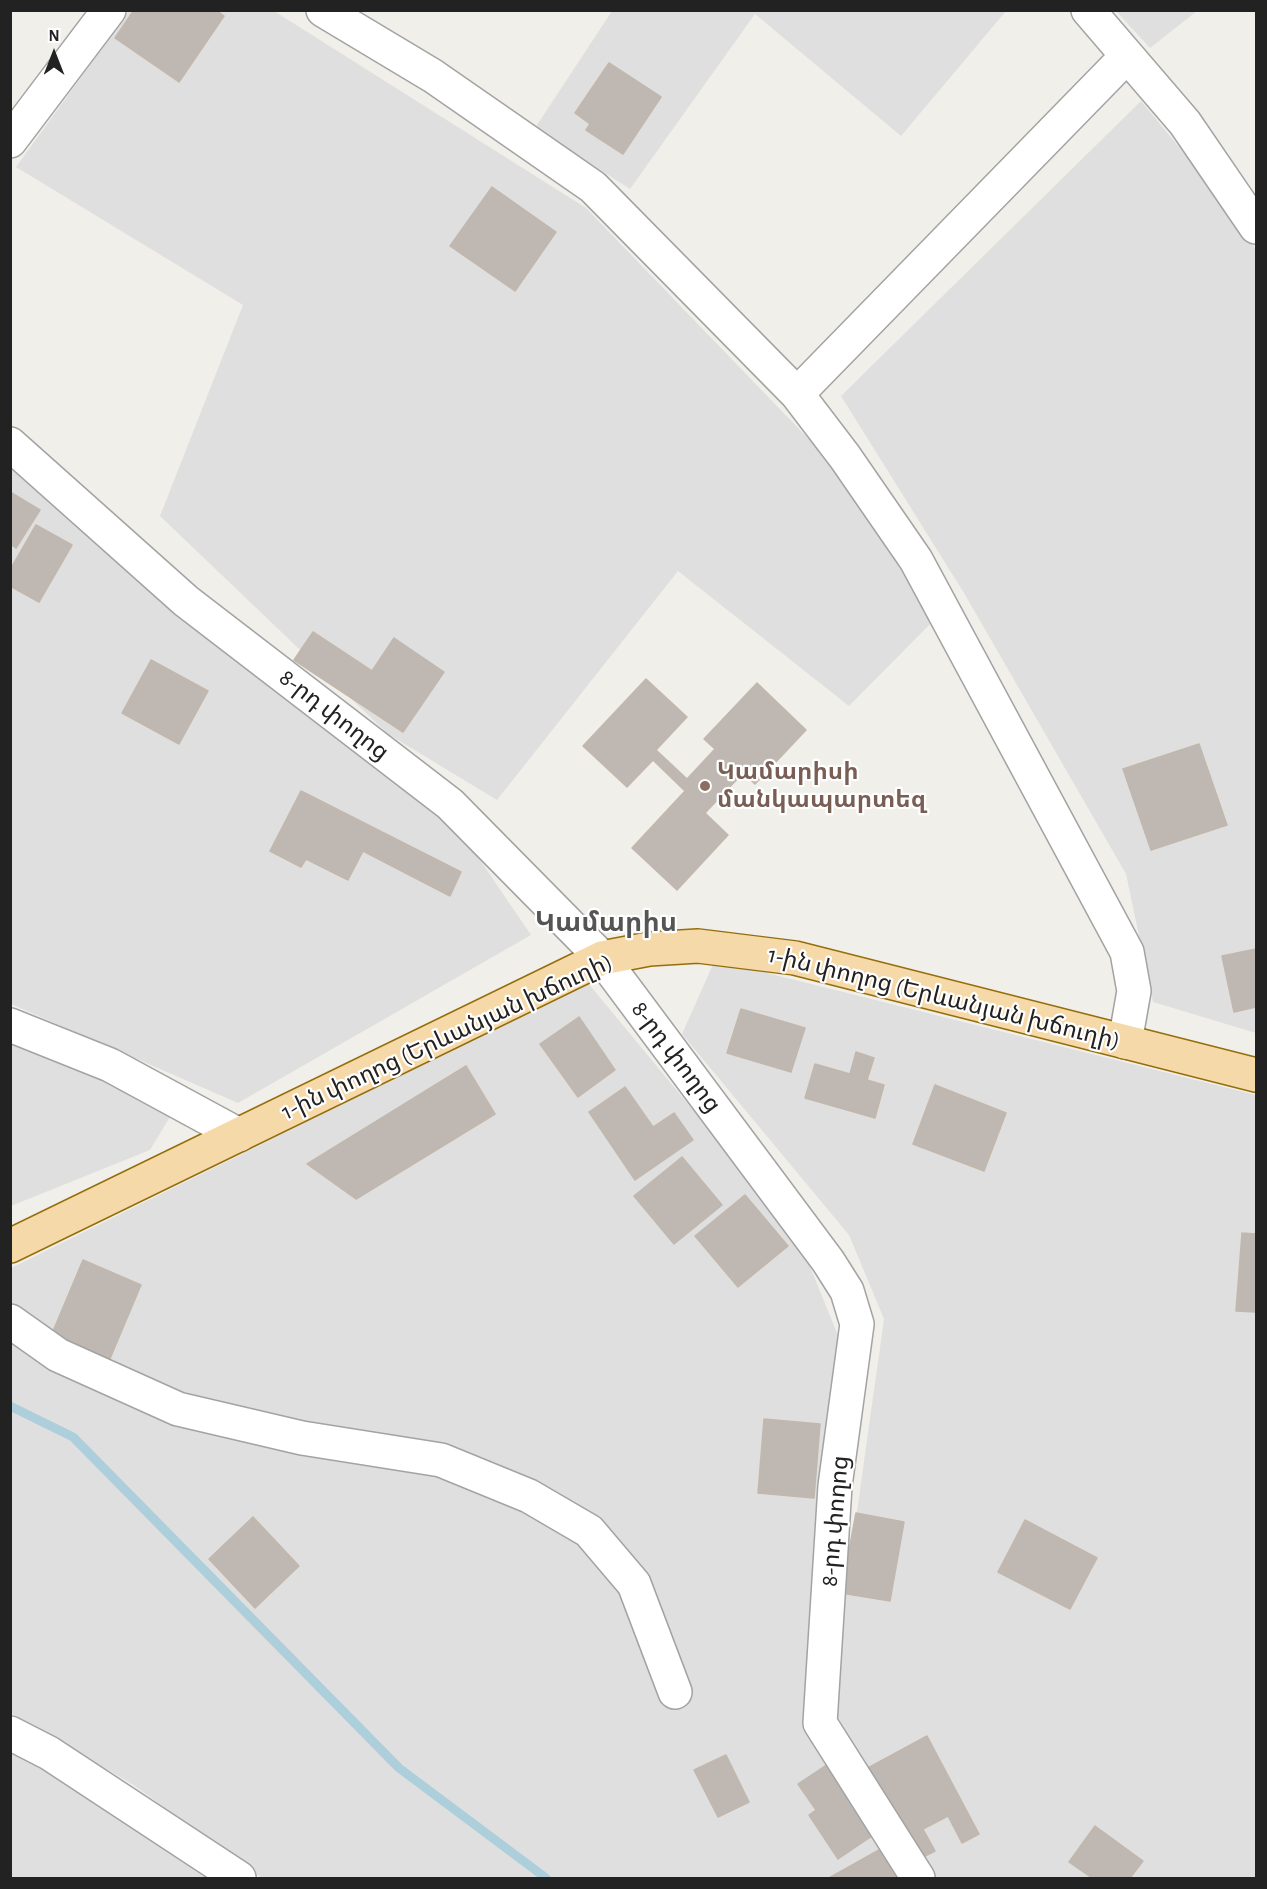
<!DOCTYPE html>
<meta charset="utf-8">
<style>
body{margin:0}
#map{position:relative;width:1267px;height:1889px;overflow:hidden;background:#f1efe9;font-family:"Alegreya Sans",sans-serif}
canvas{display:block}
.frame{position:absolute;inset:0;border:12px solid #222;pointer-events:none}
.north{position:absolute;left:24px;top:24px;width:60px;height:60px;-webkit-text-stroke:4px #fff;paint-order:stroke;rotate:0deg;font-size:16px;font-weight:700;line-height:24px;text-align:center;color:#222}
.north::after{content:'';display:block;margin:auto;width:21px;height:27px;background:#222;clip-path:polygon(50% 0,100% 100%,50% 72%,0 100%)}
</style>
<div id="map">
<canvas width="1267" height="1889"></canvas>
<div class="frame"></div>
<div class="north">N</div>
</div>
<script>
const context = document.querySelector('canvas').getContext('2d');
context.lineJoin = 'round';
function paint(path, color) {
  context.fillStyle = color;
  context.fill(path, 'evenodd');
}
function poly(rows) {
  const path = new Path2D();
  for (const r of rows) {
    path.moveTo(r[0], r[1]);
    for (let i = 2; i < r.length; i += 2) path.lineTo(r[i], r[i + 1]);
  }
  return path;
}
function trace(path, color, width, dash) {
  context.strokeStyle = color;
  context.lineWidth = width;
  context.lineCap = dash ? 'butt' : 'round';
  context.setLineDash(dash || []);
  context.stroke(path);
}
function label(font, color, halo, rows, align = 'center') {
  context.font = font + ' "Alegreya Sans","Noto Sans Armenian",sans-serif';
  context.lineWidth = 4.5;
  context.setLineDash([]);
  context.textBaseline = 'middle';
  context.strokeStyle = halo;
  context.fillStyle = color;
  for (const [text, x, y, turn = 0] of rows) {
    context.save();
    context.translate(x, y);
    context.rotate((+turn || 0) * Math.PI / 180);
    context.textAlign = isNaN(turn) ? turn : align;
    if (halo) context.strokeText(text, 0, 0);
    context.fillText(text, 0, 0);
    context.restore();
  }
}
paint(poly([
 [129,11,274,11,586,208,827,458,934,620,849,706,678,571,497,800,388,734,160,516,243,305,16,167],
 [612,11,1006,11,901,136,755,14,630,189,535,128],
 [1116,11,1197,11,1150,48],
 [1141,101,1226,204,1256,250,1256,1033,1153,1002,1126,874,964,593,841,396],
 [10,458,465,838,531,935,238,1103,11,1004],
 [715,960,1256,1095,1256,1878,933,1878,830,1704,884,1319,849,1235,682,1034],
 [588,983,798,1237,839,1338,811,1733,902,1878,262,1878,132,1784,11,1713,11,1268],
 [11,1040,176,1107,150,1150,11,1206],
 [10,1752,43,1769,206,1878,11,1878]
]), '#e0dfdf');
trace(poly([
 [10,1406,73,1437,399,1768,546,1878]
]), '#adcedb', 9);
const building = poly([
 [134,10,216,10,224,16,179,82,115,38,134,10],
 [609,63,661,97,623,154,586,130,590,124,575,113,609,63],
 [492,187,556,232,515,291,450,246,492,187],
 [10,492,40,510,16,548,10,544,10,492],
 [36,525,72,545,39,602,10,586,10,570,36,525],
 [313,632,372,671,394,638,444,672,403,732,294,660,313,632],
 [151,660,208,691,179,744,122,713,151,660],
 [646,679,687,717,656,750,687,779,715,749,704,739,757,683,806,730,755,784,743,773,705,813,728,835,677,890,632,848,685,791,653,760,627,787,583,746,646,679],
 [1199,744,1227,825,1151,850,1123,769,1199,744],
 [301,791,461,872,450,896,363,851,348,880,306,859,301,867,270,851,301,791],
 [1256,949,1256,1007,1234,1012,1222,956,1256,949],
 [741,1009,805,1028,791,1072,727,1053,741,1009],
 [579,1017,615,1070,578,1097,540,1044,579,1017],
 [856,1052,874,1058,867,1080,884,1085,875,1118,805,1098,815,1064,850,1074,856,1052],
 [466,1066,495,1114,356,1199,307,1164,466,1066],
 [935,1085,1006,1113,984,1171,913,1144,935,1085],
 [625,1087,653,1127,674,1113,693,1140,635,1180,589,1112,625,1087],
 [682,1157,722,1205,674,1244,634,1196,682,1157],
 [745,1195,788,1246,738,1287,695,1236,745,1195],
 [1242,1233,1256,1234,1256,1312,1236,1311,1242,1233],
 [83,1260,141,1285,109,1361,51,1336,83,1260],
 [764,1419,820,1424,814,1498,758,1493,764,1419],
 [856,1513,904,1522,890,1601,841,1593,856,1513],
 [253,1517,299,1566,255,1608,209,1559,253,1517],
 [1025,1520,1097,1558,1070,1609,998,1572,1025,1520],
 [927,1736,979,1834,962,1843,948,1816,923,1829,935,1851,915,1861,866,1769,927,1736],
 [726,1755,749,1802,718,1817,694,1770,726,1755],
 [831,1762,878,1832,838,1859,809,1815,816,1810,798,1784,831,1762],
 [1095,1826,1143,1861,1130,1878,1092,1878,1069,1862,1095,1826],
 [879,1850,896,1878,829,1878,879,1850]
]);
paint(building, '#bfb8b2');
trace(building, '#c2b7ac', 1.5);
const minor = poly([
 [323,10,433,76,593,187,797,394,845,457,916,560,1127,952,1134,991,1125,1042],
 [1088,10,1185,123,1256,227],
 [10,141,109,10],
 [797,394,1127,56],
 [10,444,186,601,450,804,602,958,828,1261,847,1291,857,1324,835,1486,820,1723,918,1878],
 [10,1025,110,1065,239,1135],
 [10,1321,58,1355,178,1409,302,1438,441,1460,529,1496,589,1531,634,1584,675,1692],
 [10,1733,49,1753,239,1878]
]);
const major = poly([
 [10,1246,602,958,649,949,698,946,795,958,1256,1075]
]);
trace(minor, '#a3a3a3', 36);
trace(major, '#956e0b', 36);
trace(minor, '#fff', 33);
trace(major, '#f6d9a9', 33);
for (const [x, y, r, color] of [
 [705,786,6,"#8d6e63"]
]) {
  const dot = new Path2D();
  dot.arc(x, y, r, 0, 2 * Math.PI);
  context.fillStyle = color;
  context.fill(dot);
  trace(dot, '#fff', 2);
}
label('24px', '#222', '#fff', [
 ["8-րդ փողոց",334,715,38],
 ["1-ին փողոց (Երևանյան խճուղի)",944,998,14],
 ["1-ին փողոց (Երևանյան խճուղի)",447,1037,-25],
 ["8-րդ փողոց",676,1057,53],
 ["8-րդ փողոց",835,1521,-85]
]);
label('bold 24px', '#785e54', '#fff', [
 ["Կամարիսի",717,772],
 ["մանկապարտեզ",717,800]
], 'left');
label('bold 27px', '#555', '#fff', [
 ["Կամարիս",606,923]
]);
</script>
